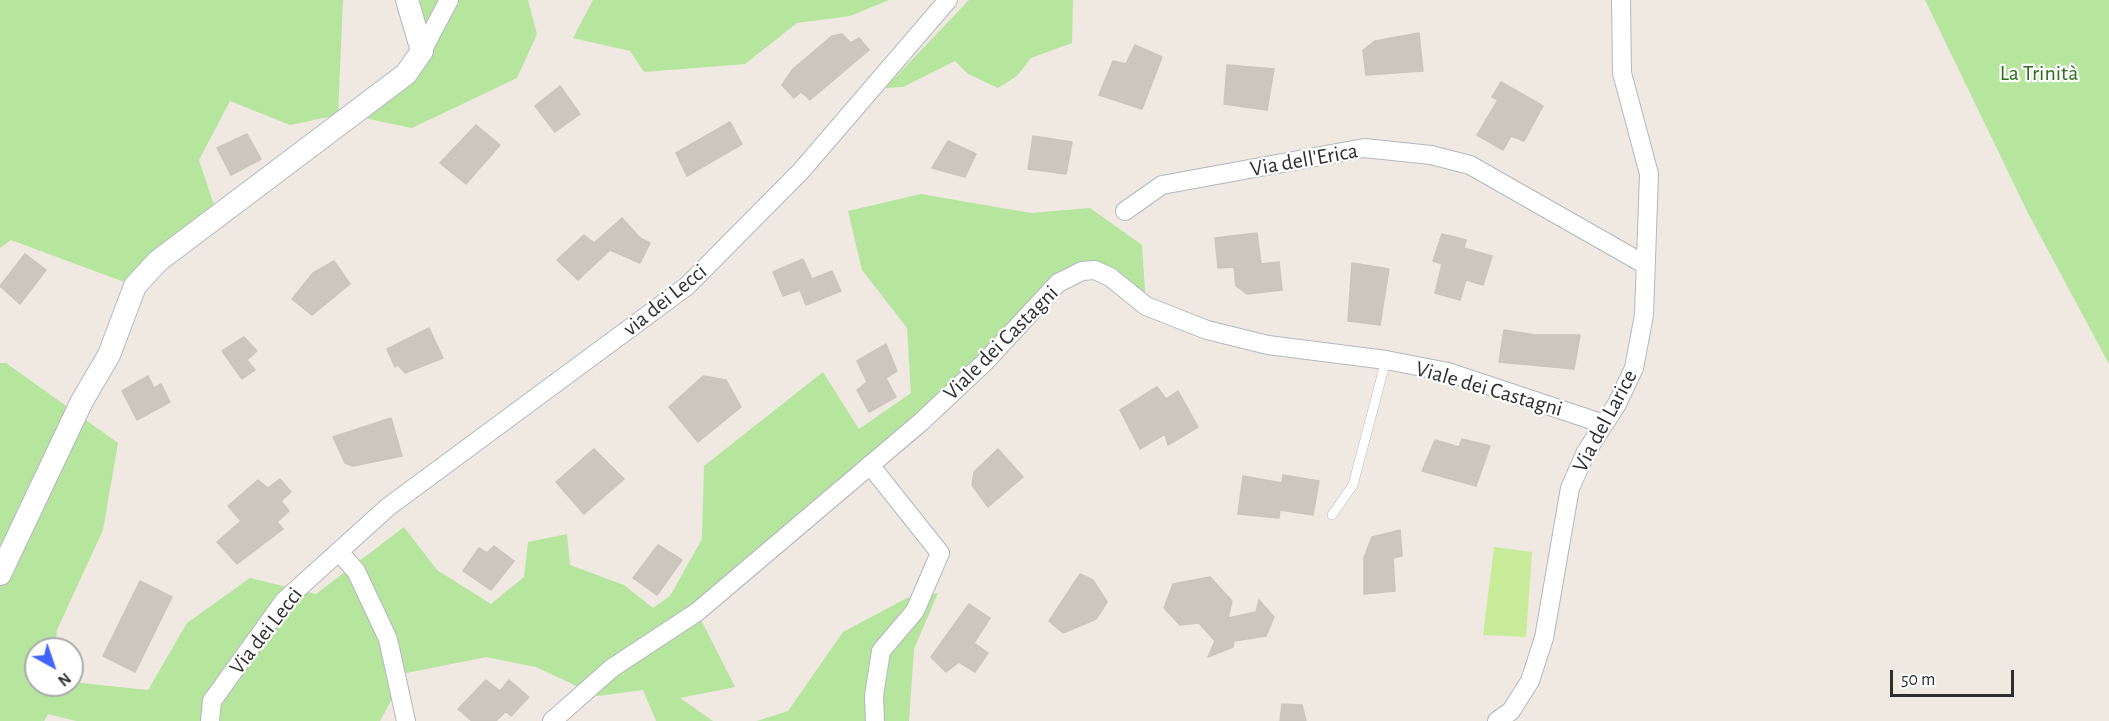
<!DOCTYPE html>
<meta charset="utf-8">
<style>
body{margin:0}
#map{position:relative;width:2109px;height:721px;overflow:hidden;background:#efe9e1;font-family:"Alegreya Sans",sans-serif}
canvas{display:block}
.north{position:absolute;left:24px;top:637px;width:60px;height:60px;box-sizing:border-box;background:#fff;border:2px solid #ababab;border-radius:50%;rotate:140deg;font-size:16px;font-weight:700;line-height:24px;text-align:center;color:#2e2e2e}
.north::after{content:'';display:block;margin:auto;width:21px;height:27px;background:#4264fb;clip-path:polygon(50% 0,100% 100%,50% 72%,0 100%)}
.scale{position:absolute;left:1890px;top:670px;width:124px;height:27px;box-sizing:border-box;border:3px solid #2e2e2e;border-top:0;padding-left:8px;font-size:18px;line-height:21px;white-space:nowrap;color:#2e2e2e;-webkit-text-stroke:4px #fff;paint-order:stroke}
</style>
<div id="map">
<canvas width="2109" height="721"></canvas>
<div class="north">N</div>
<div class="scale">50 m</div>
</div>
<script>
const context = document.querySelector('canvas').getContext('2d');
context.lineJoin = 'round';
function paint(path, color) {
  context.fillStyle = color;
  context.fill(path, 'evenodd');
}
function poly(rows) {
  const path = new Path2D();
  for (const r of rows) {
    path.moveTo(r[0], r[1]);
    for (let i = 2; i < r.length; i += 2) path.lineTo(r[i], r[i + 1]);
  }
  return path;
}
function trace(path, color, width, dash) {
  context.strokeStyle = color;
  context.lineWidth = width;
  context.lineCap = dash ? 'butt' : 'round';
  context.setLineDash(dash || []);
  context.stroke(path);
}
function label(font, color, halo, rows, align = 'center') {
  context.font = font + ' "Alegreya Sans",sans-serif';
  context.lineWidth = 4.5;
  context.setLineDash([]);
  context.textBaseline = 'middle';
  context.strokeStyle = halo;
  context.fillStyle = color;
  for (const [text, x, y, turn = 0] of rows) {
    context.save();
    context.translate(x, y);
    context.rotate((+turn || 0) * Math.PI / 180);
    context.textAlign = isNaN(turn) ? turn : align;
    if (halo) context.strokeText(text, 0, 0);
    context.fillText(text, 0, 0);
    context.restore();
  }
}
paint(poly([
 [0,0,343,0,338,115,290,125,230,101,199,160,218,217,135,286,11,240,0,248],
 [407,0,528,0,537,34,517,78,412,128,350,115,426,43],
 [593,0,889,0,850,16,797,23,745,64,644,72,630,51,573,38],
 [969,0,1073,0,1072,43,1031,58,1017,76,998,88,968,74,955,61,903,87,885,88],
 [1925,0,2109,0,2109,364,2028,213],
 [921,194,1031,213,1090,208,1142,245,1146,306,1082,271,985,362,697,612,735,687,680,698,713,721,656,721,643,690,598,696,536,667,486,657,406,673,380,721,76,721,48,714,44,721,0,721,0,363,6,363,118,443,103,530,57,630,55,649,36,649,36,685,72,685,72,682,148,690,187,623,250,578,316,594,404,527,437,570,491,604,524,577,528,542,567,534,570,565,624,585,653,608,670,596,702,539,704,466,823,372,859,429,911,393,907,328,862,270,848,211],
 [938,593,914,649,909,721,757,721,788,711,843,632,907,598]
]), '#b6e59e');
paint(poly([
 [1494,547,1532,552,1526,637,1483,635]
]), '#c9ec9a');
const building = poly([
 [1419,33,1423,71,1366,75,1363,50,1375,41,1419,33],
 [842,34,851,43,859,38,869,50,810,100,801,92,794,98,782,85,793,69,832,36,842,34],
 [1135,45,1162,57,1142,109,1099,95,1113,61,1126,64,1135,45],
 [1227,65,1274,69,1267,110,1224,104,1227,65],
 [1501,82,1543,106,1524,141,1511,136,1503,150,1477,135,1498,100,1492,97,1501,82],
 [560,86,580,114,555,132,535,106,560,86],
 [730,122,742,144,687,176,676,153,730,122],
 [476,125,500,145,466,184,440,163,476,125],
 [247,134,261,159,231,175,217,148,247,134],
 [1033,136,1072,142,1066,174,1028,169,1033,136],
 [948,141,976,154,965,177,932,168,948,141],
 [622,218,640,238,650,243,640,263,610,250,578,280,557,260,584,235,594,243,622,218],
 [1257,233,1261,264,1279,262,1282,290,1247,294,1236,286,1234,267,1218,268,1215,238,1257,233],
 [1442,234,1466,240,1464,248,1492,256,1483,285,1466,280,1460,300,1435,293,1442,264,1433,261,1442,234],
 [25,254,46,270,20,304,0,286,25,254],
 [803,259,812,279,832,271,841,291,806,305,800,290,783,296,773,272,803,259],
 [334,261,350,284,312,315,292,299,313,273,334,261],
 [1352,263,1389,269,1380,325,1348,321,1352,263],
 [429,328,443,358,405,373,398,365,395,367,387,349,429,328],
 [1504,330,1535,335,1580,335,1574,369,1499,362,1504,330],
 [244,337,257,351,247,360,255,370,242,379,222,351,244,337],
 [886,344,897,371,886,378,896,397,869,412,857,390,867,382,857,361,886,344],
 [148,376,154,388,161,384,170,402,137,420,122,391,148,376],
 [703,376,726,380,741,407,698,442,669,407,703,376],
 [1157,387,1166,399,1178,391,1198,427,1168,445,1165,434,1140,449,1120,410,1157,387],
 [391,418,402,456,353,466,345,463,333,437,391,418],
 [1462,439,1490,446,1476,486,1422,471,1435,440,1459,447,1462,439],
 [594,449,624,479,584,514,556,482,594,449],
 [998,449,1023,477,988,507,972,485,974,472,998,449],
 [1283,475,1319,481,1313,515,1280,510,1279,518,1238,514,1243,476,1282,483,1283,475],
 [280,479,291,492,281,501,289,511,277,522,283,529,237,564,217,542,241,521,228,506,258,480,268,488,280,479],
 [1400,530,1402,556,1393,558,1395,591,1364,594,1364,558,1372,537,1400,530],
 [658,545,682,560,657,595,633,578,658,545],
 [494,546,514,561,491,590,463,571,479,548,487,553,494,546],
 [1080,574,1093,580,1107,602,1096,619,1063,633,1049,621,1080,574],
 [1210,577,1232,601,1228,618,1256,612,1259,600,1274,617,1266,636,1234,641,1233,647,1208,657,1215,641,1199,623,1180,625,1164,608,1173,584,1210,577],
 [140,581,172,597,135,672,103,656,140,581],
 [969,604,990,618,974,643,988,653,975,672,959,662,946,672,931,657,969,604],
 [486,680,500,691,509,680,529,697,511,716,506,711,496,721,472,721,458,709,486,680],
 [1282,704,1302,705,1306,721,1280,721,1282,704]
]);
paint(building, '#cbc7bf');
trace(building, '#cbc5ba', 1.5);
const service = poly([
 [1332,515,1353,485,1386,360]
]);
const minor = poly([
 [422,51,449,0],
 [1125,211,1162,185,1364,148,1431,155,1470,165,1644,264],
 [870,465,940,553,915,611,881,651,874,696,875,721],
 [339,552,356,571,388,639,406,721],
 [210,721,212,701,284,601,388,507,687,286,801,171,948,0],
 [552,721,612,668,697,612,921,422,985,362,1058,283,1082,271,1095,270,1110,277,1146,306,1207,330,1268,345,1386,360,1448,372,1604,424],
 [1497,721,1511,711,1530,681,1544,638,1570,488,1586,452,1617,404,1634,368,1644,315,1649,174,1622,73,1621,0]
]);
const tertiary = poly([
 [0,574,82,401,109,355,135,286,158,261,406,74,422,51,407,0]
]);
trace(service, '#b4b7c1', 10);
trace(minor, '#b4b7c1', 20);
trace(tertiary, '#b4b7c1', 24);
trace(service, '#fff', 9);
trace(minor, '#fff', 18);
trace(tertiary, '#fff', 22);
label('22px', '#2c6e1b', '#fff', [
 ["La Trinità",2039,73]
]);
label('22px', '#2e2e2e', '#fff', [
 ["Via dell'Erica",1304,160,-10],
 ["via dei Lecci",665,300,-39],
 ["Viale dei Castagni",1001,343,-45],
 ["Viale dei Castagni",1489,389,16],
 ["Via del Larice",1605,421,-62],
 ["Via dei Lecci",266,631,-52]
]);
</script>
